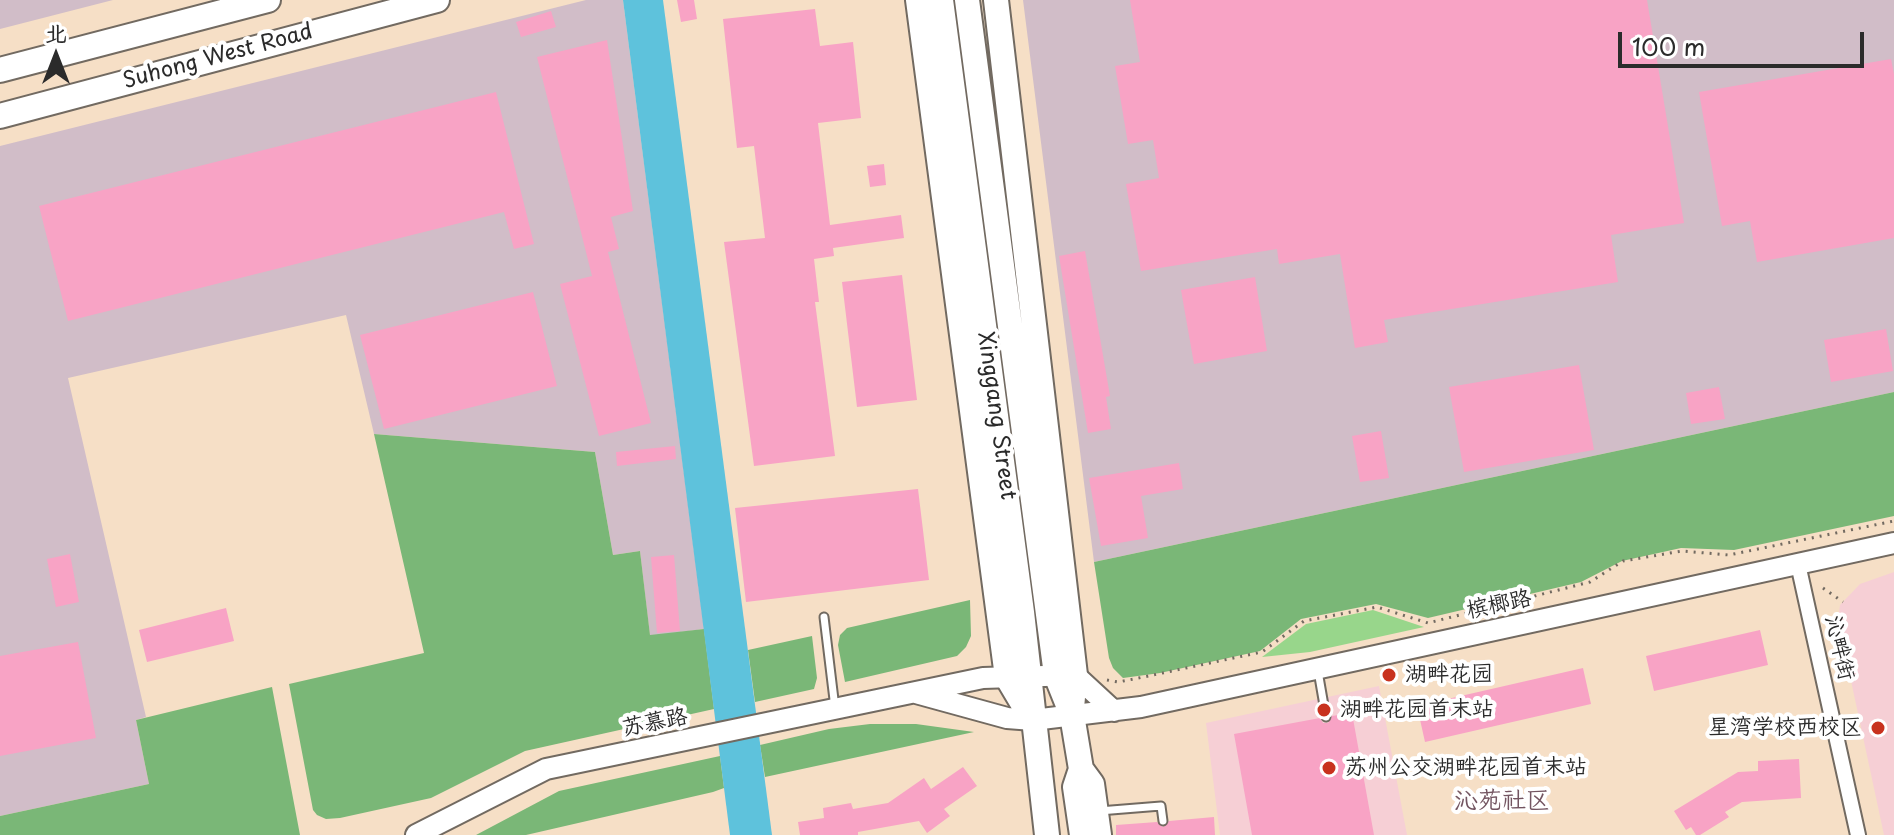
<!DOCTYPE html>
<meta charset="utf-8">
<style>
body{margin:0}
#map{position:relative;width:1894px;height:835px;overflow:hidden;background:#f6dfc6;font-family:"Playpen Sans","LXGW WenKai TC",sans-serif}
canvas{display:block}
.north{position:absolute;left:16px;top:16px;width:80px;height:80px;-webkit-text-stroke:6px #fff;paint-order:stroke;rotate:0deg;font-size:22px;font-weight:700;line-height:32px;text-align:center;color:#2b2b2b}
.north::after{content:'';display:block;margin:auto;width:28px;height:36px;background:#2b2b2b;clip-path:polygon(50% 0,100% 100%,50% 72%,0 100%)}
.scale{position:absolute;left:1618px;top:32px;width:246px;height:36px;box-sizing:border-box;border:4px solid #2b2b2b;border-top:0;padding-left:10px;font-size:24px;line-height:28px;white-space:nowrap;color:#2b2b2b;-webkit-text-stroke:6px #fff;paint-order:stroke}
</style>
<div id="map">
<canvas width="1894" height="835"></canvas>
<div class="north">北</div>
<div class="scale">100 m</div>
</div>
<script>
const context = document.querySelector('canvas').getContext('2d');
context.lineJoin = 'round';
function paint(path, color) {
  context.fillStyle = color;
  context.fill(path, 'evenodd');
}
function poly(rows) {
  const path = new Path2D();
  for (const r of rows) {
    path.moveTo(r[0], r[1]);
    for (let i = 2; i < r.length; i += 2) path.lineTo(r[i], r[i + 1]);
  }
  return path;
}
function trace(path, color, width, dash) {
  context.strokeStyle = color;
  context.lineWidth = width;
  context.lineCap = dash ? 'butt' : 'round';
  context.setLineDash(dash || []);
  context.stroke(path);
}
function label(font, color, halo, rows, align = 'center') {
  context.font = font + ' "Playpen Sans","LXGW WenKai TC",sans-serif';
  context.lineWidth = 8;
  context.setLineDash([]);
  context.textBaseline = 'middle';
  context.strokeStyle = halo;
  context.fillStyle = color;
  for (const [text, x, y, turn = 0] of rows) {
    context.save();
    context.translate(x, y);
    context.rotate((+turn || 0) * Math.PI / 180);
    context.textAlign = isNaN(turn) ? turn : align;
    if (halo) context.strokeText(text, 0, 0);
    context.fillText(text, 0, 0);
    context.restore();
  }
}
paint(poly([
 [1894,572,1894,835,1884,835,1838,620,1840,605,1860,584],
 [1379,686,1407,835,1220,835,1206,723]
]), '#f6cfd5');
paint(poly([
 [0,0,113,0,0,29],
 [586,0,623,0,704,629,650,636,640,551,613,555,595,452,374,434,346,315,68,378,146,717,136,720,149,784,0,816,0,146],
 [1023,0,1894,0,1894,392,1094,562]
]), '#d1bdc8');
paint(poly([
 [1373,610,1424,627,1310,652,1262,657,1306,624]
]), '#98d68b');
paint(poly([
 [1894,392,1894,516,1734,550,1681,548,1622,561,1581,582,1428,618,1376,604,1301,619,1260,651,1160,673,1123,678,1113,668,1109,658,1094,562],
 [374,434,595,452,613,555,640,551,650,635,704,629,714,709,525,751,431,798,340,818,326,819,317,815,313,810,289,684,424,653],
 [970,600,971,636,966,647,957,656,845,682,838,645,840,635,847,628],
 [812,636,817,678,814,689,755,702,748,650],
 [272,687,300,835,0,835,0,816,149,784,136,720],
 [870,724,916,724,974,732,765,777,760,745,829,729],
 [720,756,724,788,713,792,526,835,476,835,559,791]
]), '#7ab777');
paint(poly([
 [623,0,663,0,772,835,730,835]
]), '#5ec2dc');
paint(poly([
 [677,0,694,0,697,19,681,22],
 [1130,0,1647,0,1684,223,1611,235,1618,282,1384,320,1388,342,1355,348,1340,254,1279,264,1277,249,1141,271,1126,184,1159,178,1153,140,1128,144,1115,66,1140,62],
 [815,9,820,46,853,42,861,118,818,123,830,225,901,215,904,238,833,248,834,256,814,259,819,302,815,302,835,456,754,466,724,242,765,238,754,146,737,148,723,19],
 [551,11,556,27,521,37,516,22],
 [607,40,633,211,611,217,619,249,608,252,651,423,599,436,560,284,592,276,537,57],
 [1891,59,1894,74,1894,238,1757,262,1750,221,1722,226,1699,92],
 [496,92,534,244,514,249,504,212,68,321,39,206],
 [884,164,886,185,870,187,867,166],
 [1085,251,1110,396,1106,397,1111,429,1088,433,1059,256],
 [902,275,917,400,857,407,842,282],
 [1255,277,1267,351,1194,364,1181,290],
 [533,292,557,386,384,429,360,335],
 [1886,329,1893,371,1831,382,1824,340],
 [1579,365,1594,450,1464,472,1449,387],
 [1719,387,1725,419,1691,424,1686,393],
 [1381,431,1389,478,1360,482,1352,436],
 [675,446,676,459,617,466,616,452],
 [1179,463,1183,489,1141,496,1148,538,1101,546,1089,478],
 [918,489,929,580,746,602,735,508],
 [70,554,79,602,56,607,47,559],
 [674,555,680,631,657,633,651,557],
 [226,608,234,641,147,662,139,630],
 [1760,630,1768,665,1654,691,1646,656],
 [78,642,96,738,0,756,0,656],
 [1583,668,1591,704,1425,742,1417,706],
 [1352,713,1374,835,1252,835,1234,734,1320,718,1323,723,1328,723,1332,716],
 [1799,759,1801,798,1742,802,1725,812,1729,817,1700,835,1696,835,1691,827,1686,830,1674,811,1738,772,1758,771,1758,761],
 [963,767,977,786,944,809,950,816,927,833,919,821,858,832,858,835,800,835,798,822,824,818,823,808,851,803,853,809,888,803,924,778,931,789],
 [1214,817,1215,835,1116,835,1116,825,1157,822,1163,827,1169,821]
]), '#f8a3c5');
const lane = poly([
 [824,617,835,708],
 [1318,671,1326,717],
 [1099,811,1161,806,1163,821]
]);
const street = poly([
 [1798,564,1858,835]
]);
const secondary = poly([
 [916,693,1007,718,1033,720,1141,707,1894,543],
 [416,835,546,769,983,678,1075,675,1114,711]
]);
const primary = poly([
 [918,0,1007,677,1029,714],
 [941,0,1022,612,1047,835],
 [967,0,1056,675,1072,715,1081,769,1092,784,1099,835],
 [996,0,1075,675,1072,708],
 [0,70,268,0],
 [0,116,437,0],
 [1081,769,1075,787,1082,835]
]);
trace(lane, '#726a61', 11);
trace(street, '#726a61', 18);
trace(secondary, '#726a61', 24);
trace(primary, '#726a61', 28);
trace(poly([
 [1823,588,1843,602],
 [1107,680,1118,682,1134,679,1262,652,1304,621,1377,607,1428,623,1590,582,1623,561,1682,551,1729,555,1894,521]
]), '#726a61', 3, [2, 6]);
trace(lane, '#fff', 7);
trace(street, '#fff', 14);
trace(secondary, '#fff', 20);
trace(primary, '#fff', 24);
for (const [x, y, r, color] of [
 [1389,675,8,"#c8321e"],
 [1324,710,8,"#c8321e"],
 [1878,728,8,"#c8321e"],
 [1329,768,8,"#c8321e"]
]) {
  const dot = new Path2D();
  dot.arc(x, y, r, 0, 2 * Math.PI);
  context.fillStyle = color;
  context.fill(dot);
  trace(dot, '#fff', 3);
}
label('22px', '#2b2b2b', '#fff', [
 ["Suhong West Road",218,57,-15],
 ["Xinggang Street",996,416,82],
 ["槟榔路",1499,605,-12],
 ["沁畔街",1839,648,77],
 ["苏慕路",655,723,-11]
]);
label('22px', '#2b2b2b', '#fff', [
 ["湖畔花园",1405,675],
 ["湖畔花园首末站",1340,710],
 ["星湾学校西校区",1862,728,"right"],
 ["苏州公交湖畔花园首末站",1345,768]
], 'left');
label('24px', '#735561', '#fff', [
 ["沁苑社区",1502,801]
]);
</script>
